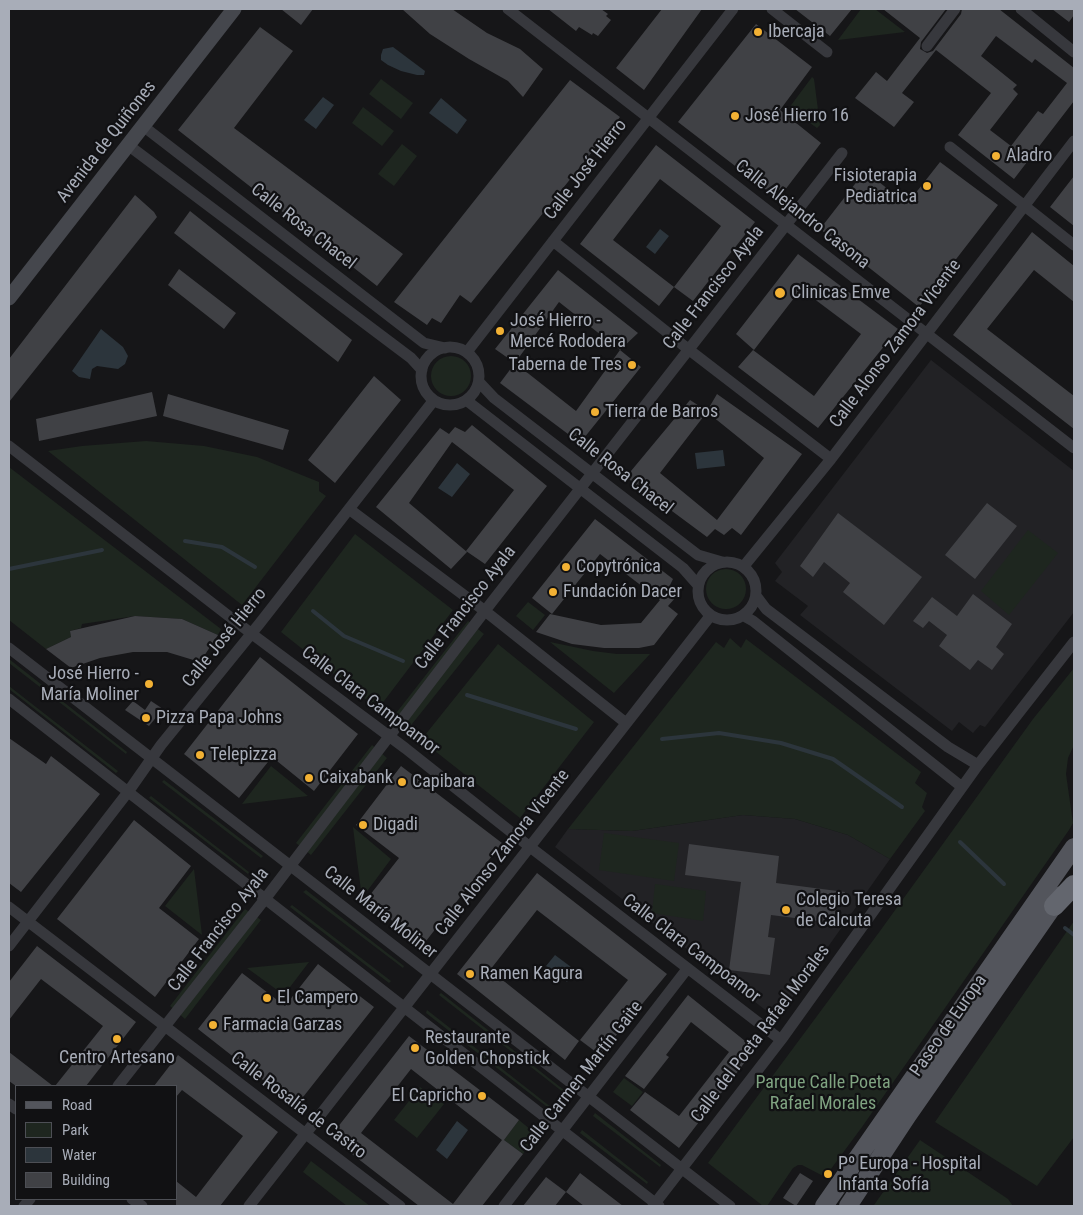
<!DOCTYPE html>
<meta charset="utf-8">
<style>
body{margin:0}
#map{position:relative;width:1083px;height:1215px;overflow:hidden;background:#161618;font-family:"Roboto Condensed",sans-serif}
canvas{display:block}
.frame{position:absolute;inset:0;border:10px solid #a8adb8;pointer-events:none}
.legend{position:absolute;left:15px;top:1085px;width:162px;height:115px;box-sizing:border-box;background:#111113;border:1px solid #4d4f55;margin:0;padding:6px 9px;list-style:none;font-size:15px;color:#a8adb8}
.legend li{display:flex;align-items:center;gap:10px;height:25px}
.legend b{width:25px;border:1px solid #4d4f55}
</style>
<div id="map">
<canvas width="1083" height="1215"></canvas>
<div class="frame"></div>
<ul class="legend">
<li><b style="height:6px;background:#53555c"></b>Road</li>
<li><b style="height:14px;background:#1e261f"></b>Park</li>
<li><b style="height:14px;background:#2c353c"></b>Water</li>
<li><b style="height:14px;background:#404145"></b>Building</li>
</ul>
</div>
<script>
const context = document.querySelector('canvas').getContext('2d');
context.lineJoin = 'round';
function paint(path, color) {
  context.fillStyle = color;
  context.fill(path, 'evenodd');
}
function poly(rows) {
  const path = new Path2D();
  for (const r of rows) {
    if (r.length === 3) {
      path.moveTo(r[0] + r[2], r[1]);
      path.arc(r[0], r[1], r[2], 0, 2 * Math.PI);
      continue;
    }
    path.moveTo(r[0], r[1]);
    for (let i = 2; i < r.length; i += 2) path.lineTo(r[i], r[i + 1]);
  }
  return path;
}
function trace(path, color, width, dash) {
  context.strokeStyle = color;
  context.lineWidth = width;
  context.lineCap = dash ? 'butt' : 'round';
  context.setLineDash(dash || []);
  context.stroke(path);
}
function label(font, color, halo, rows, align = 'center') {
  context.font = font + ' "Roboto Condensed",sans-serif';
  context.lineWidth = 4.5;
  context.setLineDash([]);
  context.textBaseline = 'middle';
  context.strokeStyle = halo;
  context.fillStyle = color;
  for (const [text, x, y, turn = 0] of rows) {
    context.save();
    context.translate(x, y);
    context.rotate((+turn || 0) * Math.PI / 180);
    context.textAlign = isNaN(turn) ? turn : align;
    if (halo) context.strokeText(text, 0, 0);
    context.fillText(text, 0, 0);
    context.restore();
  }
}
paint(poly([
 [931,360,1074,471,1074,612,985,727,980,725,973,733,959,722,952,731,800,615,808,606,775,581,782,572,775,563],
 [743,815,795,819,848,835,890,859,777,1019,555,847,568,829,632,831]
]), '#222225');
paint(poly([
 [861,9,875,9,905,32,838,40],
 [812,77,814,79,820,125,817,128,789,108],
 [381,79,413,103,401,119,369,94],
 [363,107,394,131,382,146,352,123],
 [402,144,417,156,394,186,378,174],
 [451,376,20],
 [146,441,204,446,257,457,319,482,319,491,326,496,242,605,48,451,82,446],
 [9,467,221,629,218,635,182,619,135,616,82,624,81,628,70,631,71,637,46,649,9,620],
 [1028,530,1058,553,1009,615,981,591],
 [355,534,453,610,378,709,281,632],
 [726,589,20],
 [528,602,545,615,533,630,516,616],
 [468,621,484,634,408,729,393,717],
 [730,638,741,648,746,639,921,772,915,783,927,793,922,807,925,811,890,859,848,835,795,819,743,815,632,831,568,829,716,642,724,648],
 [550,642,593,651,617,654,650,654,614,693],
 [498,644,594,722,520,818,421,740],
 [9,659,127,752,126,754,9,663],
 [1074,668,1074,745,1068,758,1066,774,1073,823,1069,830,862,1127,825,1177,802,1165,798,1165,793,1168,767,1206,763,1206,708,1163,880,931,1033,719],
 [9,686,118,771,116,773,9,689],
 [372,745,387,758,311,855,296,843],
 [271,766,308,796,242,804],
 [164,780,263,856,261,858,162,782],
 [151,796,249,872,248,874,149,798],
 [353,827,391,859,362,898,357,860],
 [604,833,679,843,674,881,599,870],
 [194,869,202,935,165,906],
 [655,884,706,891,703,921,652,913],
 [306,890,404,966,403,968,303,892],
 [292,905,391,981,389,983,290,907],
 [245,909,261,920,185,1019,170,1006],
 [1074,921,1074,1137,1037,1186,935,1122],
 [309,962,284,995,247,968],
 [441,993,569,1094,568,1096,439,995],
 [427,1010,556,1111,555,1113,426,1013],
 [624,1078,643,1092,632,1106,613,1092],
 [420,1087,444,1104,417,1138,394,1120],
 [595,1113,661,1165,660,1167,593,1116],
 [519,1120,537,1135,523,1154,504,1140],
 [582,1130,648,1182,647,1184,580,1133],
 [920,1140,1008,1199,1013,1206,874,1205],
 [311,1161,370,1206,347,1206,303,1172]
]), '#1e261f');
paint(poly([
 [393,47,425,71,424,75,417,75,401,71,388,65,381,60,381,55,383,49],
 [323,97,334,105,316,129,304,120],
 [441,98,467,120,457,134,429,113],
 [660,229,669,236,655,254,646,247],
 [101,329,123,347,128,356,125,364,118,369,97,366,92,369,90,379,79,377,72,371],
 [723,450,725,466,697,469,695,453],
 [457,463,470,474,452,497,438,488],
 [555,955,575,970,567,982,546,966],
 [457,1121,468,1130,447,1159,436,1150]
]), '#2c353c');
trace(poly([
 [185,541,222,547,255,567],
 [9,569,102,550],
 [313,611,344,636,403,661],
 [467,695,576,729],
 [662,739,719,733,781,743,833,759,902,807],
 [960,842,1004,884],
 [1065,928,1074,935]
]), '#2c353c', 4);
paint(poly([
 [281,9,313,9,301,25],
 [402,9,452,9,487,33,520,49,543,69,523,97,508,81,469,59,430,34],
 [548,9,601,9,608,14,606,16,611,20,598,36,593,33,592,35,579,27,576,31],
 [662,9,702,9,644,90,616,68],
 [795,9,852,9,830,36],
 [883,9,946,9,921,42,920,49,927,53,933,51,961,14,962,9,999,9,1074,68,1074,101,1014,179,958,135,991,93,936,50,902,93,914,102,894,127,855,98,876,72,887,81,920,38],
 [996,36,1032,63,1035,59,1067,83,1043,114,1038,111,1011,146,990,130,1018,94,1013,89,1017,85,981,56],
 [1052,9,1074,9,1074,15,1069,22],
 [756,24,812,67,780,110,821,143,778,199,678,122],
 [260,27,293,51,234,128,403,254,377,286,178,130],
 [570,80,620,117,471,303,460,295,441,323,432,318,427,325,394,302],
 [656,145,755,222,693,301,674,287,659,306,580,244],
 [660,179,721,226,674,287,613,240],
 [940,162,998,205,919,307,820,229,865,171,907,204],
 [1074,176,1074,226,1050,207],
 [135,195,154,212,157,217,9,402,9,359],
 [190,211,352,340,338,362,174,233],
 [1032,232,1074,266,1074,302,1034,270,987,329,1074,396,1074,429,953,335],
 [798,254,898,329,818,428,738,367,753,350,814,396,861,334,801,289,754,350,736,334],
 [179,269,236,313,224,329,168,285],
 [558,270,638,333,620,350,559,302,515,363,495,349],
 [620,350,641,367,580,443,500,383,515,363,576,411],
 [374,376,401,400,335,483,308,460],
 [152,392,157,416,39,441,36,419],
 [168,394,289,430,283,450,163,416],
 [717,394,802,454,741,535,732,528,724,535,715,529,707,537,626,477,690,400,707,411],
 [707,412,764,458,717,520,660,473],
 [472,425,547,486,485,564,466,551,514,490,452,442,409,503,467,552,451,569,376,507,440,428,449,434,455,427,465,432],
 [987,503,1017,526,975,579,945,555],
 [838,513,922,577,884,625,843,592,850,583,824,562,813,577,800,566],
 [595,519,673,579,668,589,677,596,668,606,678,614,654,645,639,648,604,648,572,644,536,632,550,614,601,625,641,623,660,600,600,554,552,614,532,598],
 [973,594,1012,624,996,647,1004,654,992,670,978,660,970,670,939,646,947,635,929,621,923,628,913,621,932,597,957,616],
 [135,616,182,619,218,635,200,662,167,652,133,652,100,658,71,668,46,649,71,637,70,631],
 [260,657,358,734,314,791,272,757,239,798,184,754],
 [133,701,145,710,151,701,163,709,149,726,125,710],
 [9,738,46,764,51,756,100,794,21,892,9,883],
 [401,766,502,843,423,945,366,900,399,858,356,825],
 [134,820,191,866,159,908,199,939,155,997,57,919],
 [689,844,779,856,776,883,845,892,843,906,836,905,834,923,771,915,768,937,775,938,770,975,729,970,741,882,685,875],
 [537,873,667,974,600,1055,580,1040,628,980,537,910,490,970,579,1041,565,1060,457,974],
 [37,946,136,1022,86,1086,55,1086,103,1026,41,979,9,1020,9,982],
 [318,964,374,1007,296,1106,198,1029,242,973,285,1006],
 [688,995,755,1049,679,1148,630,1110,645,1092,679,1116,729,1052,691,1022,666,1055,669,1057,644,1089,625,1076],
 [409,1036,519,1120,504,1140,523,1154,482,1206,419,1206,330,1137],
 [411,1069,502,1140,453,1204,361,1133],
 [9,1052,53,1086,16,1086,9,1081],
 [178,1055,278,1132,220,1206,176,1206,176,1181,196,1197,243,1136,182,1090,176,1097,176,1086,154,1086],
 [580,1173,623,1206,584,1206,566,1192,555,1206,523,1206,546,1177,566,1192],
 [800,1173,813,1181,796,1206,783,1198]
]), '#404145');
trace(poly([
 [508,9,1074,448],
 [772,9,827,52],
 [1021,9,1074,52],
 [927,46,955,9],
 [143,126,424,343,445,348],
 [128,145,411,358,422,370],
 [950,147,1074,245],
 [553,241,688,349,831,459],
 [450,376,29],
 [467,352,733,9],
 [479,382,494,398,698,555,722,562],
 [466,400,683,568,698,585],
 [9,446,252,634,405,748,530,847,781,1040],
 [349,509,485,611,626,723],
 [727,591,29],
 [744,566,831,459,1074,141],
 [757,597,766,609,948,747,978,765],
 [744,616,753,621,962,787],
 [9,648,730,1206],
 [9,699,659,1206],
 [9,907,400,1206],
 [9,946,128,792,161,745,260,623,434,400],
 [118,1086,265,899,491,603,842,153],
 [9,1104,16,1109],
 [132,1199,142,1206],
 [24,1206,30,1199],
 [249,1206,711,615],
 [504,1206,687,969],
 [653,1206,781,1040,978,765,1074,642]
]), '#37383d', 11);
trace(poly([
 [9,298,234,9]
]), '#45474d', 15);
trace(poly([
 [824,1206,1074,847],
 [848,1206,908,1115,1061,895]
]), '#53555c', 18);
trace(poly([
 [1054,906,1074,885]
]), '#63666e', 20);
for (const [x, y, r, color] of [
 [758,32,5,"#f2b134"],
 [735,116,5,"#f2b134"],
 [996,156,5,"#f2b134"],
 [927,186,5,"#f2b134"],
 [780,293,6,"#f2b134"],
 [500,331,5,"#f2b134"],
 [632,365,5,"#f2b134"],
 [595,412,5,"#f2b134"],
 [566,567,5,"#f2b134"],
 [553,592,5,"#f2b134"],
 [149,684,5,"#f2b134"],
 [146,718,5,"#f2b134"],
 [200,755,5,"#f2b134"],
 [309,778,5,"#f2b134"],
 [402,782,5,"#f2b134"],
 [363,825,5,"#f2b134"],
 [786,910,5,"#f2b134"],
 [470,974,5,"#f2b134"],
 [267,998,5,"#f2b134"],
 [213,1025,5,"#f2b134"],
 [117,1039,5,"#f2b134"],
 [415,1048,5,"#f2b134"],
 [482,1096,5,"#f2b134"],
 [828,1174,5,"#f2b134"]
]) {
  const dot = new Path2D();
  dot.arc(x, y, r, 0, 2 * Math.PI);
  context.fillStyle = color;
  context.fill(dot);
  trace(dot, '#111113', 2);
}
label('18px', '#a8adb8', '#111113', [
 ["Ibercaja",768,32],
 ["José Hierro 16",745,116],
 ["Aladro",1006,156],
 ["Fisioterapia",917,176,"right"],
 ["Pediatrica",917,197,"right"],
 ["Clinicas Emve",791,293],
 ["José Hierro -",510,321],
 ["Mercé Rododera",510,342],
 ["Taberna de Tres",622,365,"right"],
 ["Tierra de Barros",605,412],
 ["Copytrónica",576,567],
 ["Fundación Dacer",563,592],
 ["José Hierro -",139,674,"right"],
 ["María Moliner",139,695,"right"],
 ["Pizza Papa Johns",156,718],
 ["Telepizza",210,755],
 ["Caixabank",319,778],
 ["Capibara",412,782],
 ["Digadi",373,825],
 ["Colegio Teresa",796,900],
 ["de Calcuta",796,921],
 ["Ramen Kagura",480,974],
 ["El Campero",277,998],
 ["Farmacia Garzas",223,1025],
 ["Restaurante",425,1038],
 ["Golden Chopstick",425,1059],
 ["Centro Artesano",117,1058,"center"],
 ["El Capricho",472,1096,"right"],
 ["Pº Europa - Hospital",838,1164],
 ["Infanta Sofía",838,1185]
], 'left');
label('18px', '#a8adb8', '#111113', [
 ["Avenida de Quiñones",107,142,-52],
 ["Calle José Hierro",586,170,-52],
 ["Calle Alejandro Casona",802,215,38],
 ["Calle Rosa Chacel",303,227,38],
 ["Calle Francisco Ayala",714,288,-52],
 ["Calle Alonso Zamora Vicente",896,344,-53],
 ["Calle Rosa Chacel",620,472,38],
 ["Calle Francisco Ayala",466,608,-52],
 ["Calle José Hierro",225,638,-51],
 ["Calle Clara Campoamor",370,701,37],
 ["Calle Alonso Zamora Vicente",503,853,-52],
 ["Calle María Moliner",380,913,38],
 ["Calle Francisco Ayala",219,930,-52],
 ["Calle Clara Campoamor",691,949,37],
 ["Paseo de Europa",949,1026,-55],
 ["Calle del Poeta Rafael Morales",761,1034,-53],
 ["Calle Carmen Martín Gaite",582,1077,-52],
 ["Calle Rosalía de Castro",298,1106,37]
]);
label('18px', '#7fa381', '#111113', [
 ["Parque Calle Poeta",823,1083],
 ["Rafael Morales",823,1104]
]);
</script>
